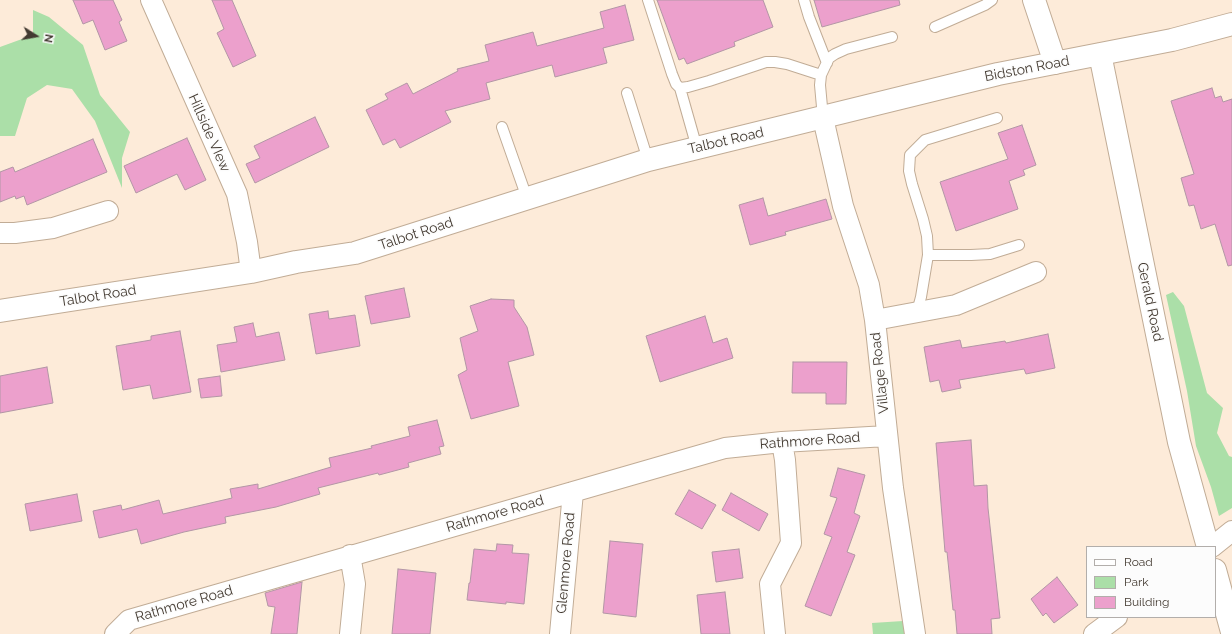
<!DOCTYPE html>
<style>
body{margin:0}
#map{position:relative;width:1232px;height:634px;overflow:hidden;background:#fdebd9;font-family:Raleway,sans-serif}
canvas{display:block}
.legend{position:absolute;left:1086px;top:546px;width:130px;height:72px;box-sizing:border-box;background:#fcfcfc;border:1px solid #b2aeab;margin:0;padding:5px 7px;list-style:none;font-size:12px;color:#433a31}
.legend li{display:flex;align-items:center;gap:8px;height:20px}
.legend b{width:20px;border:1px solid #b2aeab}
.north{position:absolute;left:16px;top:16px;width:40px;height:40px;-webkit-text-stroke:3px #fcfcfc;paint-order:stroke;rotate:101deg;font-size:11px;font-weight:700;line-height:16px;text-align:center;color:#433a31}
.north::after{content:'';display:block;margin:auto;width:14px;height:18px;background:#433a31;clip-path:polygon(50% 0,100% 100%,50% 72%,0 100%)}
</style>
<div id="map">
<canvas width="1232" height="634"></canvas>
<ul class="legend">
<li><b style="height:5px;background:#fff"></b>Road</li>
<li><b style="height:11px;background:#abdfa8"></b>Park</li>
<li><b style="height:11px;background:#eca0cc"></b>Building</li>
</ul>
<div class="north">N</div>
</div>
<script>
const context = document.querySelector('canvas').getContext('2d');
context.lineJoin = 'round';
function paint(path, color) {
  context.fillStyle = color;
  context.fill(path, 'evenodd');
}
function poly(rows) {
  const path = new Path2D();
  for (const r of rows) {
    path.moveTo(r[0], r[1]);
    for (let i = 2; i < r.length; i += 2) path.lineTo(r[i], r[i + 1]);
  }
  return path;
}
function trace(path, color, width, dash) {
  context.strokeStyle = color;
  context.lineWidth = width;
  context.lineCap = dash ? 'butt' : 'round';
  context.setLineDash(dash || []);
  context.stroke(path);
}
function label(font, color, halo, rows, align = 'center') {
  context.font = font + ' Raleway,sans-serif';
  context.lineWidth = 3;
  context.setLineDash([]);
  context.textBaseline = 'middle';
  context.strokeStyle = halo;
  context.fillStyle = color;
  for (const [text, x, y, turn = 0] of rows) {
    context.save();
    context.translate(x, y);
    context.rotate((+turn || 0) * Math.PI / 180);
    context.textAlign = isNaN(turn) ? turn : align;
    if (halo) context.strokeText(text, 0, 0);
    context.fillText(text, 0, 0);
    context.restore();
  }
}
paint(poly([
 [33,10,49,17,83,45,100,95,130,132,122,158,122,188,95,121,72,89,47,85,27,98,15,136,0,136,0,47,33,35],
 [1173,292,1184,306,1207,393,1223,408,1217,433,1229,456,1232,457,1232,508,1219,516,1211,487,1196,446,1187,391,1166,295],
 [903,621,906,634,873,634,872,623]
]), '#abdfa8');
const building = poly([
 [73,0,113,0,122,20,119,22,127,41,105,50,93,20,83,24,73,0],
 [212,0,232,0,256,56,233,67,217,33,224,29,212,0],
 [657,0,763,0,773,27,734,42,735,46,687,64,684,58,679,60,657,0],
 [814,0,899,0,900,5,822,27,814,0],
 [625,5,634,40,603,48,607,63,555,77,552,65,486,83,490,99,445,111,451,122,400,148,395,139,383,145,366,110,388,99,385,94,407,83,413,94,458,71,457,69,489,61,485,45,533,32,537,46,604,28,600,12,625,5],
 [1212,88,1215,98,1221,96,1223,102,1232,99,1232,265,1228,266,1215,224,1201,229,1194,205,1189,206,1181,178,1194,174,1171,101,1212,88],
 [315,117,329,147,255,183,246,164,260,158,254,146,315,117],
 [1022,125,1036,165,1023,170,1025,175,1009,181,1018,209,956,231,940,182,1008,159,998,133,1022,125],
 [187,138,206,180,185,190,177,174,136,193,124,166,187,138],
 [93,139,107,172,27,205,24,196,16,199,15,196,0,202,0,172,13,167,15,172,93,139],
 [763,198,768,216,826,199,832,219,785,232,786,235,750,245,739,205,763,198],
 [404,288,410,317,371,324,365,296,404,288],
 [491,299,514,300,514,307,527,327,534,355,508,362,519,406,471,419,458,375,467,370,460,338,478,331,470,306,491,299],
 [328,311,329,319,355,315,360,346,316,354,309,314,328,311],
 [705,316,713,343,727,338,733,358,660,382,646,336,705,316],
 [253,323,256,337,279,332,285,360,221,372,217,345,237,342,234,327,253,323],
 [180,331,191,392,153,399,150,385,123,390,116,346,151,340,151,336,180,331],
 [1048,334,1055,368,1026,374,1024,369,959,380,961,388,942,392,939,380,930,382,924,347,960,340,962,348,1005,341,1006,343,1048,334],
 [793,362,847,362,846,404,826,404,826,393,792,393,793,362],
 [47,367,53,403,0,413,0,376,47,367],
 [220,376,222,396,201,398,198,379,220,376],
 [437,420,444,446,439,447,441,454,408,463,409,467,379,475,378,473,318,488,320,494,276,507,225,517,226,523,184,532,141,544,137,529,99,538,93,511,121,505,122,510,159,500,163,514,232,498,230,489,258,484,258,489,331,467,329,458,372,448,371,446,410,436,408,427,437,420],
 [971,440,974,486,987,485,988,508,1000,618,991,619,992,634,957,634,955,610,953,610,947,552,945,552,936,443,971,440],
 [838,468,865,475,854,513,860,516,847,552,855,555,831,616,805,606,832,537,824,534,837,498,830,496,838,468],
 [689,490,716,505,702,529,675,514,689,490],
 [731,493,768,514,759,531,722,510,731,493],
 [77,494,82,521,30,531,25,504,77,494],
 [610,541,643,544,636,617,603,613,610,541],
 [497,544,513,545,512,553,529,554,524,604,506,602,506,604,467,600,469,583,470,583,474,549,496,551,497,544],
 [739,549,743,578,716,582,712,552,739,549],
 [398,569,436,573,430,634,392,634,398,569],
 [1057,577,1078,605,1054,623,1046,613,1043,616,1031,599,1057,577],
 [302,582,297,634,271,634,275,607,268,606,265,593,302,582],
 [725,592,730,634,701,634,697,595,725,592]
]);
paint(building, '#eca0cc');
trace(building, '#b296a5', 1);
const lane = poly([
 [648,0,672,74,676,84,680,88,697,148],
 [804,0,809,17,827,63],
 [935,27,985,5,992,0],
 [680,88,688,87,709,81,766,62,775,62,787,64,821,75],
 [627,93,648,160],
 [823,118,820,85,821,75,829,58,835,54,846,49,892,37],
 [502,127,527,198],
 [928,255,971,255,990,254,1019,245],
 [917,312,921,297,928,255,927,236,923,219,912,184,909,171,910,155,925,140,997,118]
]);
const street = poly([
 [151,0,237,194,247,242,251,272],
 [823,118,843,206,869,285,875,320,893,488,915,634],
 [0,233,15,233,53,228,108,211],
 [875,320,956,305,1036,272],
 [1212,547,1232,531],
 [115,634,129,620,725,448,782,442,887,436],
 [350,634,355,584,350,555],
 [560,634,573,492],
 [775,634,770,584,791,543,785,460,782,442],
 [1094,634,1117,617]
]);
const secondary = poly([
 [1034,0,1055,63],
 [1100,54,1179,442,1208,547],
 [0,311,251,272,296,262,355,253,648,160,998,74,1172,40,1232,24],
 [1215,570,1232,632]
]);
trace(lane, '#c1ac96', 12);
trace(street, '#c1ac96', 22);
trace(secondary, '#c1ac96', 24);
trace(lane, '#fff', 10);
trace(street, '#fff', 20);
trace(secondary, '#fff', 22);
label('14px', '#433a31', '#fcfcfc', [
 ["Bidston Road",1027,69,-11],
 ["Hillside VIew",209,133,66],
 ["Talbot Road",726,141,-13],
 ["Talbot Road",416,234,-18],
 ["Talbot Road",98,296,-9],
 ["Gerald Road",1150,302,78],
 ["Village Road",880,373,-96],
 ["Rathmore Road",810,441,-4],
 ["Rathmore Road",495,514,-16],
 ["Glenmore Road",566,563,-85],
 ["Rathmore Road",184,604,-16]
]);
</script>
